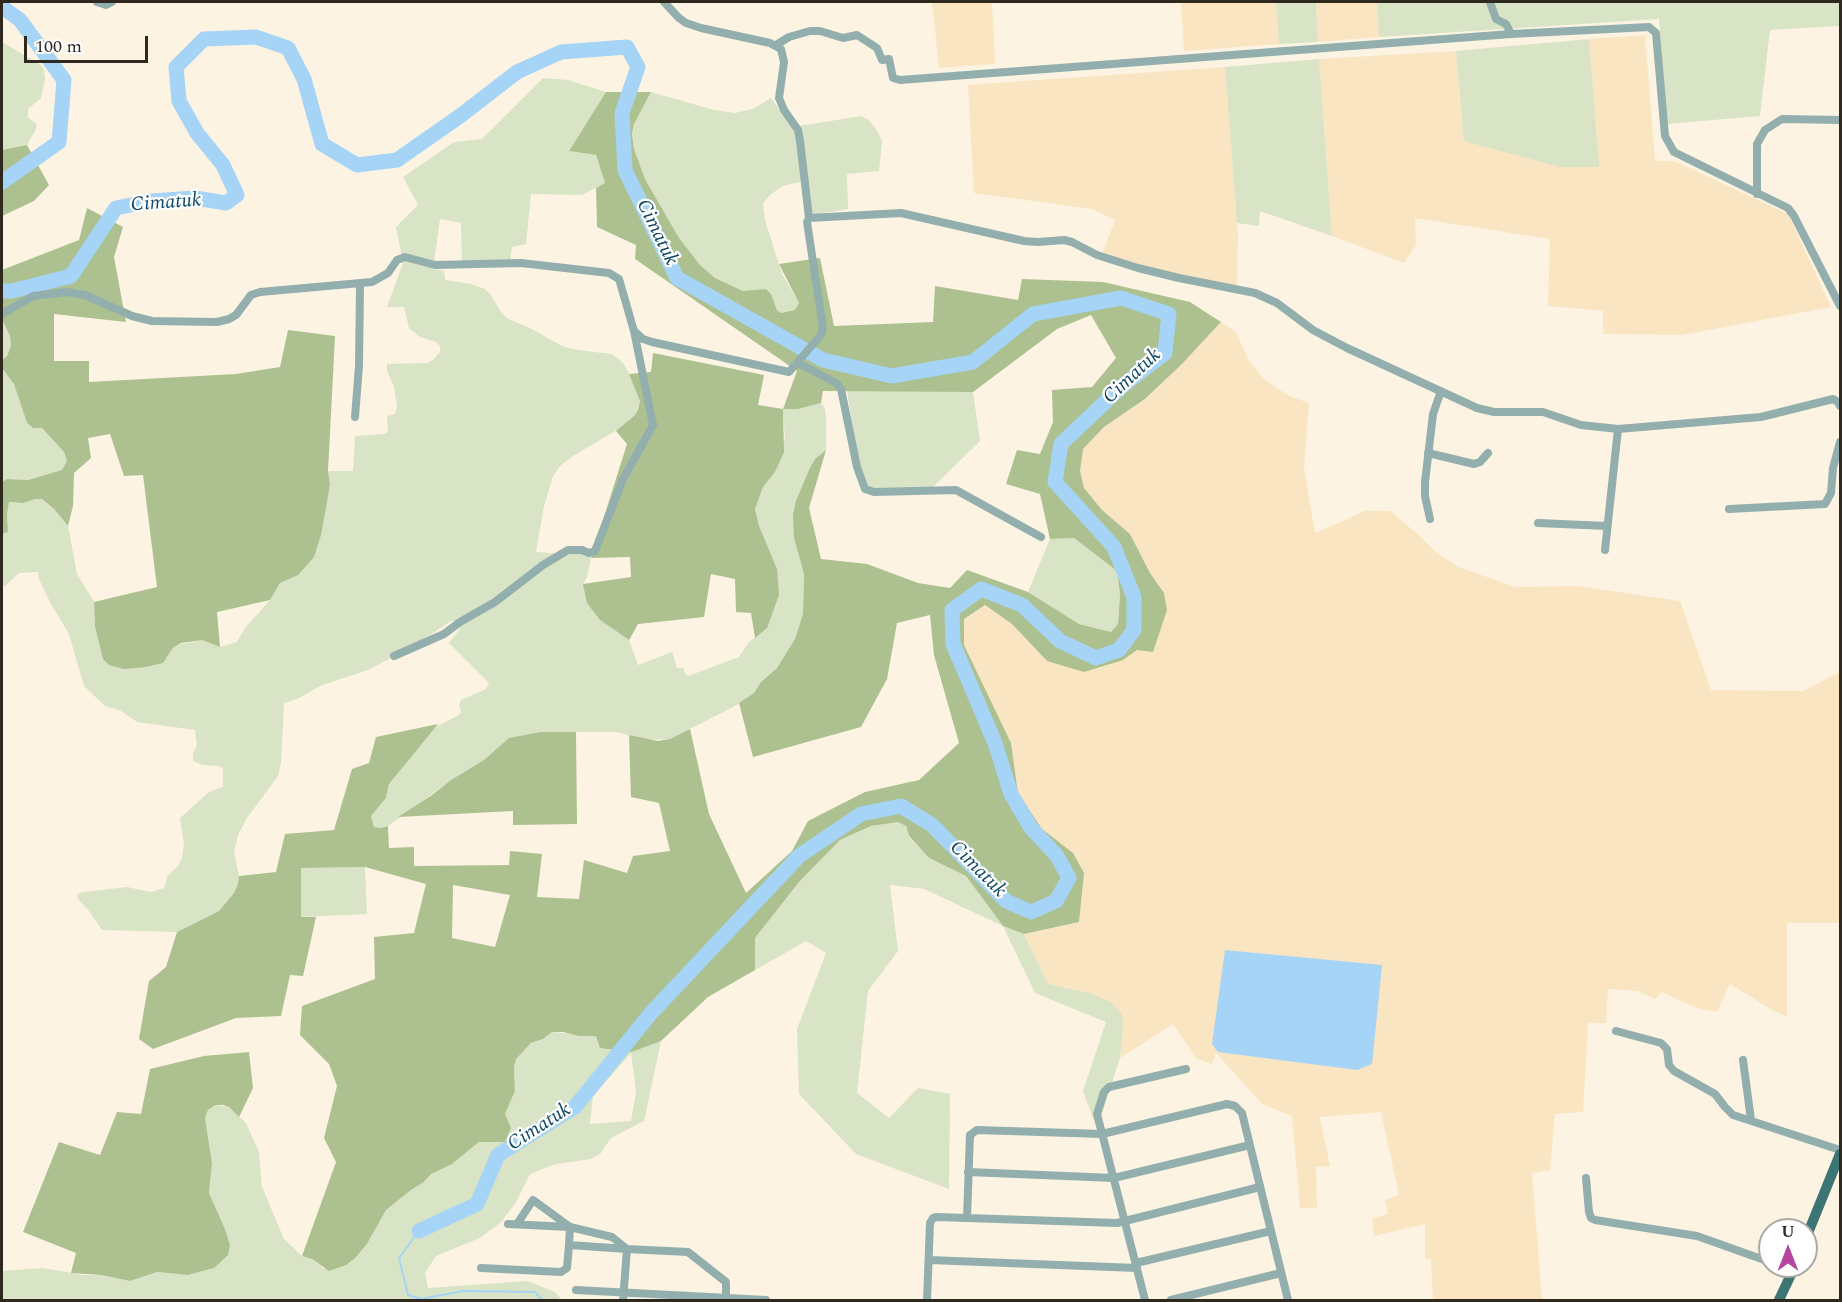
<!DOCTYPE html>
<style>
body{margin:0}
#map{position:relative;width:1842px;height:1302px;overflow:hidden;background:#fdf3e2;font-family:Spectral,serif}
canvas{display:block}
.frame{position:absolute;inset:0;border:3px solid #2e281e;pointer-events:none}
.north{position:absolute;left:1758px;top:1218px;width:60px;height:60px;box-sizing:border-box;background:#fff;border:2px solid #aba9a5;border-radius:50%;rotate:0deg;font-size:16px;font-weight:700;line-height:24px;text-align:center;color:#2e281e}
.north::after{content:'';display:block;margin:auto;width:21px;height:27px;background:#b745a0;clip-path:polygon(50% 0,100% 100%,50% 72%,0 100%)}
.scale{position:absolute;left:24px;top:36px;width:124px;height:27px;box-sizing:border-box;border:3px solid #2e281e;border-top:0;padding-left:8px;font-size:18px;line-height:21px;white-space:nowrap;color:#2e281e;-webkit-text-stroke:4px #fff;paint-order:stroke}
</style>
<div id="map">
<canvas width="1842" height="1302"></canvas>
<div class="frame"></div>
<div class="north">U</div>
<div class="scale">100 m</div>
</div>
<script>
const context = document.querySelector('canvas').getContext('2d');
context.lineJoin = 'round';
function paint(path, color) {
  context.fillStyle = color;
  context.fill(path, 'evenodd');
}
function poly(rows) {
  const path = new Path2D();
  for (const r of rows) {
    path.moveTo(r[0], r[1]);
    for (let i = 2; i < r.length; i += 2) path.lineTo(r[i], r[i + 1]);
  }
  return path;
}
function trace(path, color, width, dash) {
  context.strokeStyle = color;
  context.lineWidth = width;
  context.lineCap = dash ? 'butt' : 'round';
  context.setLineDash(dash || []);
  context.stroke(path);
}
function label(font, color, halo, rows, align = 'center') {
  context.font = font + ' Spectral,serif';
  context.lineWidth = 4.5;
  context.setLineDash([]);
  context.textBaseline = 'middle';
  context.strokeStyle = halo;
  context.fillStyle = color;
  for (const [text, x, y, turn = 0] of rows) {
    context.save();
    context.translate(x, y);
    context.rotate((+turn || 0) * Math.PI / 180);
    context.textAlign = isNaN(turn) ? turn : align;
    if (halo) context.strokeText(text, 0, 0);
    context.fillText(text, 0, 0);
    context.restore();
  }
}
paint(poly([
 [932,2,992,2,995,64,939,68],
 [1181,2,1276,2,1279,44,1184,51],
 [1316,2,1377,2,1379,37,1318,42],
 [1645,35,1655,161,1674,161,1788,214,1831,307,1682,335,1603,334,1603,311,1548,306,1550,239,1415,218,1416,245,1404,263,1332,236,1319,59,1456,51,1464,141,1598,167,1589,39],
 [1225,67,1238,234,1237,290,1102,255,1115,220,1092,209,974,193,968,85],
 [1221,322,1236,332,1249,361,1265,380,1289,396,1309,403,1304,467,1315,533,1365,511,1390,511,1422,538,1438,554,1461,568,1516,587,1577,586,1680,601,1711,690,1803,691,1840,672,1840,923,1787,923,1787,1016,1774,1011,1730,984,1717,1012,1696,1008,1662,992,1655,999,1638,991,1608,989,1606,1023,1588,1023,1583,1112,1555,1114,1550,1170,1532,1173,1542,1300,1433,1300,1431,1260,1425,1258,1425,1224,1374,1236,1372,1219,1388,1214,1385,1200,1399,1195,1381,1112,1320,1117,1330,1166,1316,1167,1317,1208,1300,1208,1292,1116,1262,1104,1216,1053,1212,1064,1197,1059,1173,1024,1120,1058,1123,1027,1093,994,1048,984,1024,934,1079,922,1073,853,1042,830,1018,793,1011,743,964,645,964,619,985,605,1012,624,1047,661,1123,660,1137,650,1164,593,1150,573,1130,534,1102,510,1084,488,1080,471,1083,448,1104,427,1146,399,1182,364]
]), '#f9e5c2');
paint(poly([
 [1276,2,1316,2,1318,42,1279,44],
 [1377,2,1840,2,1840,26,1770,30,1760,116,1667,124,1659,19,1379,37],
 [1589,39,1599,167,1560,167,1464,141,1456,51],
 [2,42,41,65,44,70,45,79,41,98,28,109,28,118,36,123,37,127,27,145,2,150],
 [1319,59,1332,236,1260,211,1259,226,1237,223,1225,67],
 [543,78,568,80,606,92,569,151,596,155,605,183,582,195,531,194,526,244,512,247,510,263,462,263,461,223,440,219,433,269,444,271,445,280,471,284,485,289,491,295,501,312,508,319,530,328,562,346,577,350,612,354,623,363,633,380,640,401,634,416,622,427,573,456,561,465,553,476,544,506,536,552,569,554,584,553,591,558,587,577,583,584,600,620,629,640,638,665,672,652,677,668,683,668,686,675,688,676,739,657,749,642,767,628,759,526,755,509,763,487,775,472,785,439,783,409,798,409,821,403,825,409,826,420,826,450,815,459,794,538,804,574,803,614,795,640,777,668,761,682,754,693,739,704,670,739,647,740,616,732,540,732,510,738,484,760,451,780,388,826,381,828,374,827,371,816,386,798,389,784,434,728,459,715,461,712,459,705,461,700,486,689,489,683,449,643,460,629,454,621,451,621,412,647,368,670,322,685,297,699,284,703,281,763,278,776,247,818,238,835,234,852,239,876,238,884,234,893,219,911,177,932,102,930,89,911,78,899,77,894,84,892,127,887,151,892,164,888,168,875,178,866,182,858,184,844,180,818,209,792,223,787,223,769,219,766,203,765,193,761,193,753,197,746,195,730,137,722,121,711,105,706,84,686,69,634,51,604,39,579,38,572,19,573,5,586,2,586,2,534,8,532,7,515,9,502,22,503,35,499,42,499,54,509,68,526,77,574,94,602,95,626,163,663,173,648,181,644,202,640,220,647,237,642,245,628,270,600,280,583,298,575,330,486,328,471,353,471,355,436,384,434,388,432,387,416,395,414,397,406,394,387,387,371,387,364,427,363,433,360,440,352,440,346,436,342,420,337,409,328,404,307,387,307,403,263,396,227,418,205,403,177,454,142,482,139],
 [651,92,714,110,735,113,753,109,771,98,784,116,799,126,861,116,869,120,878,132,882,141,879,171,847,174,848,209,812,215,807,180,783,186,771,194,763,203,765,220,782,274,799,303,795,310,781,313,777,310,771,294,766,290,743,291,715,278,700,265,679,238,645,179,634,149,632,134,634,124],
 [2,322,4,322,10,336,11,346,7,356,2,360],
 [2,368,14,383,27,423,33,428,42,428,64,452,67,461,62,470,28,480,7,479,2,482],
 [847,390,973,392,980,441,931,489,874,492,861,482],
 [1074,538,1117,571,1120,594,1118,624,1111,632,1079,624,1028,592,1050,539],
 [898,822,906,826,909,837,929,858,966,876,1003,926,1024,934,1048,984,1093,994,1112,1003,1122,1015,1123,1027,1120,1058,1097,1129,1083,1091,1106,1022,1035,993,1003,926,924,889,890,885,898,951,868,991,857,1093,889,1118,918,1088,950,1094,949,1189,856,1154,799,1094,797,1029,826,953,806,941,755,970,755,938,799,882,840,840,871,826],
 [365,867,367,914,301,917,301,868],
 [552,1032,596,1036,632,1052,661,1041,644,1121,611,1138,600,1154,591,1159,556,1164,530,1174,516,1202,501,1222,480,1238,436,1256,425,1273,428,1288,527,1281,555,1292,562,1300,2,1300,2,1271,43,1268,83,1275,101,1275,130,1281,157,1272,188,1275,214,1268,230,1245,225,1229,209,1193,212,1163,205,1118,208,1110,215,1105,229,1107,246,1123,259,1152,262,1187,284,1239,302,1256,312,1259,324,1269,367,1244,386,1210,411,1190,424,1182,431,1174,452,1164,479,1142,508,1124,505,1114,515,1091,514,1067,516,1059,531,1043,543,1039],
 [631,1053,636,1092,631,1121,590,1124,593,1096]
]), '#d8e4c5');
paint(poly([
 [606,92,651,92,634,124,632,134,634,149,645,179,679,238,700,265,715,278,743,291,766,289,771,294,777,310,781,313,795,310,799,303,779,264,820,258,834,326,933,322,935,286,1018,300,1022,279,1103,282,1190,302,1221,322,1182,364,1145,399,1104,427,1083,449,1080,471,1084,488,1102,510,1130,534,1150,573,1164,593,1167,610,1153,652,1137,650,1123,660,1084,672,1047,661,1012,624,985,605,964,619,964,645,1011,743,1018,793,1042,829,1073,853,1084,873,1079,922,1024,934,1003,926,966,876,929,858,909,836,906,826,898,822,871,826,840,840,799,882,755,938,755,970,708,997,661,1041,632,1052,600,1048,596,1036,579,1036,563,1032,552,1032,543,1039,531,1043,516,1059,514,1067,515,1091,505,1114,511,1128,505,1142,479,1142,452,1164,431,1174,424,1182,411,1190,386,1210,367,1244,355,1258,346,1265,329,1271,312,1259,302,1256,336,1162,324,1138,337,1086,329,1064,300,1035,302,1006,375,979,374,937,414,933,426,884,365,867,301,868,301,917,316,917,303,976,290,975,281,1016,236,1018,153,1049,139,1039,149,981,166,967,177,932,219,911,234,893,238,884,239,876,276,872,285,834,334,830,352,769,369,763,376,737,438,724,389,784,386,798,371,816,374,827,381,828,388,826,389,848,414,847,414,866,509,865,510,851,542,854,537,897,579,899,584,860,627,873,633,856,670,851,659,803,631,797,629,735,658,741,670,739,690,729,709,814,746,893,792,851,808,821,865,792,919,780,959,743,934,655,930,615,897,623,887,679,861,727,753,757,739,703,754,693,761,682,777,668,795,639,803,614,804,574,794,538,793,515,796,501,809,470,815,459,826,450,809,508,821,559,867,564,918,583,950,588,967,570,1028,592,1079,624,1111,632,1118,624,1120,594,1117,571,1074,538,1050,539,1040,494,1006,484,1017,450,1040,454,1053,422,1052,390,1092,387,1116,358,1091,315,1057,329,973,392,823,391,821,403,798,409,783,409,784,452,775,472,763,487,755,509,759,526,777,569,779,595,767,628,755,638,751,613,736,612,735,579,711,574,704,617,638,624,629,640,600,620,587,603,583,584,631,577,630,557,591,558,627,444,616,431,634,416,638,409,640,401,629,374,651,372,653,353,764,375,758,405,783,409,797,371,635,259,636,245,597,227,596,188,605,183,596,155,569,151],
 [453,885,510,895,495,947,452,938],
 [27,145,49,185,34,201,2,216,2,150],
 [87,208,123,227,114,257,126,322,54,314,54,361,89,361,89,382,236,374,280,367,288,330,335,336,328,471,330,485,321,535,314,557,298,575,280,583,270,600,217,612,220,647,202,640,181,643,173,648,163,663,146,667,124,669,109,665,103,659,95,626,94,602,157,587,143,475,124,476,110,434,88,438,91,458,74,473,73,506,68,526,54,509,42,499,35,499,23,503,9,502,7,515,8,532,2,534,2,482,7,479,28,480,62,470,67,461,64,452,42,428,33,428,27,423,14,384,2,368,2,360,7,356,11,346,10,336,4,323,2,322,2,270,79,240],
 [540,732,576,732,577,824,513,825,513,811,398,817,432,795,451,780,484,760,509,738],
 [249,1052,253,1088,239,1117,229,1107,223,1105,215,1105,208,1110,205,1118,212,1163,209,1193,225,1229,230,1245,228,1255,214,1268,188,1275,157,1272,130,1281,101,1275,71,1273,76,1253,23,1232,59,1142,100,1155,117,1112,141,1114,150,1069,204,1056]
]), '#adc08f');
paint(poly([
 [1225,950,1382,965,1372,1064,1357,1070,1218,1052,1212,1044]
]), '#a5d4f7');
trace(poly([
 [419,1231,399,1258,408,1295,421,1299,463,1291,535,1292,542,1300]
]), '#a5d4f7', 2);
trace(poly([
 [2,7,20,20,64,80,59,142,2,182],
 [2,291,12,291,71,276,116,208,150,201,195,198,226,203,237,195,223,165,197,133,179,101,176,67,204,39,256,37,288,48,304,79,322,144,357,165,397,160,460,116,517,72,561,52,627,47,638,67,622,113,625,170,677,278,823,360,892,376,973,362,1033,314,1121,298,1169,314,1165,353,1121,387,1061,444,1055,482,1114,547,1134,597,1134,630,1119,650,1096,658,1060,641,1022,605,981,589,952,610,953,644,995,743,1011,794,1031,828,1057,856,1069,878,1056,901,1031,912,1006,901,932,825,901,806,861,814,799,856,651,1013,575,1107,498,1155,477,1204,419,1231]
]), '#a5d4f7', 15);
trace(poly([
 [97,2,106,5,112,2],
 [664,2,679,18,686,23,701,28,770,43,781,49,784,62,779,98,784,110,798,130,800,141,809,218],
 [1490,2,1496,19,1506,24,1511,34],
 [776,45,789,37,810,31,820,31,843,38,857,35,877,48,882,60,889,59,893,78,900,80,1511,34,1649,27,1656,33,1665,136,1674,152,1788,208,1794,216,1840,306],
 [1757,194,1757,144,1765,130,1782,119,1840,120],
 [2,314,33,296,66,292,85,295,132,316,152,321,217,322,229,319,236,315,251,295,260,292,372,282,388,273,397,260,405,257,435,265,521,263,609,273,619,279,634,331,653,425,623,479,595,551,589,553,582,550,568,550,543,565,495,602,460,622,444,634,394,656],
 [634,331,643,339,652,342,789,372,821,335,823,328,807,222,809,218,901,213,1024,241,1038,242,1064,240,1072,242,1097,255,1138,268,1179,278,1255,293,1277,303,1313,330,1347,348,1477,408,1494,412,1543,412,1581,425,1618,429,1761,417,1833,399,1838,402,1840,406],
 [798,363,836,383,841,389,857,467,865,489,874,492,956,490,1041,537],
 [355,417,359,366,360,285],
 [1428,453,1474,464,1480,462,1488,453],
 [1729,509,1825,504,1831,493,1833,468,1840,442],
 [1430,519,1425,496,1425,482,1433,414,1441,391],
 [1538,523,1607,526],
 [1605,550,1618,429],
 [1616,1031,1661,1043,1667,1049,1669,1065,1674,1071,1715,1094,1725,1107,1733,1115,1840,1150],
 [1743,1060,1751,1120],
 [968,1172,1114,1178,1250,1145],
 [1586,1178,1589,1212,1591,1218,1595,1220,1697,1236,1770,1262],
 [967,1218,970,1135,977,1130,1102,1134,1227,1104,1235,1106,1242,1113,1288,1300],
 [508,1224,570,1227,612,1237,627,1249,688,1252,726,1282,726,1298],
 [517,1224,533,1200,570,1227,569,1245,627,1249,623,1300],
 [929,1260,1137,1268],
 [1136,1263,1271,1231],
 [1779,1266,1793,1272],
 [481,1268,561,1272,567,1268,569,1245],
 [576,1290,766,1300],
 [927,1300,930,1223,933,1218,937,1217,1117,1223,1260,1187],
 [1145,1300,1097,1114,1104,1092,1109,1087,1186,1069],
 [1171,1300,1281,1273]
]), '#92afae', 8);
trace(poly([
 [1806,1238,1840,1154],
 [1779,1300,1795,1266]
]), '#3d7574', 10);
label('italic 20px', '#0f4768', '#fff', [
 ["Cimatuk",166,204,-4],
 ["Cimatuk",656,233,64],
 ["Cimatuk",1133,377,-43],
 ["Cimatuk",977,870,45],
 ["Cimatuk",540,1128,-33]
]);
</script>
